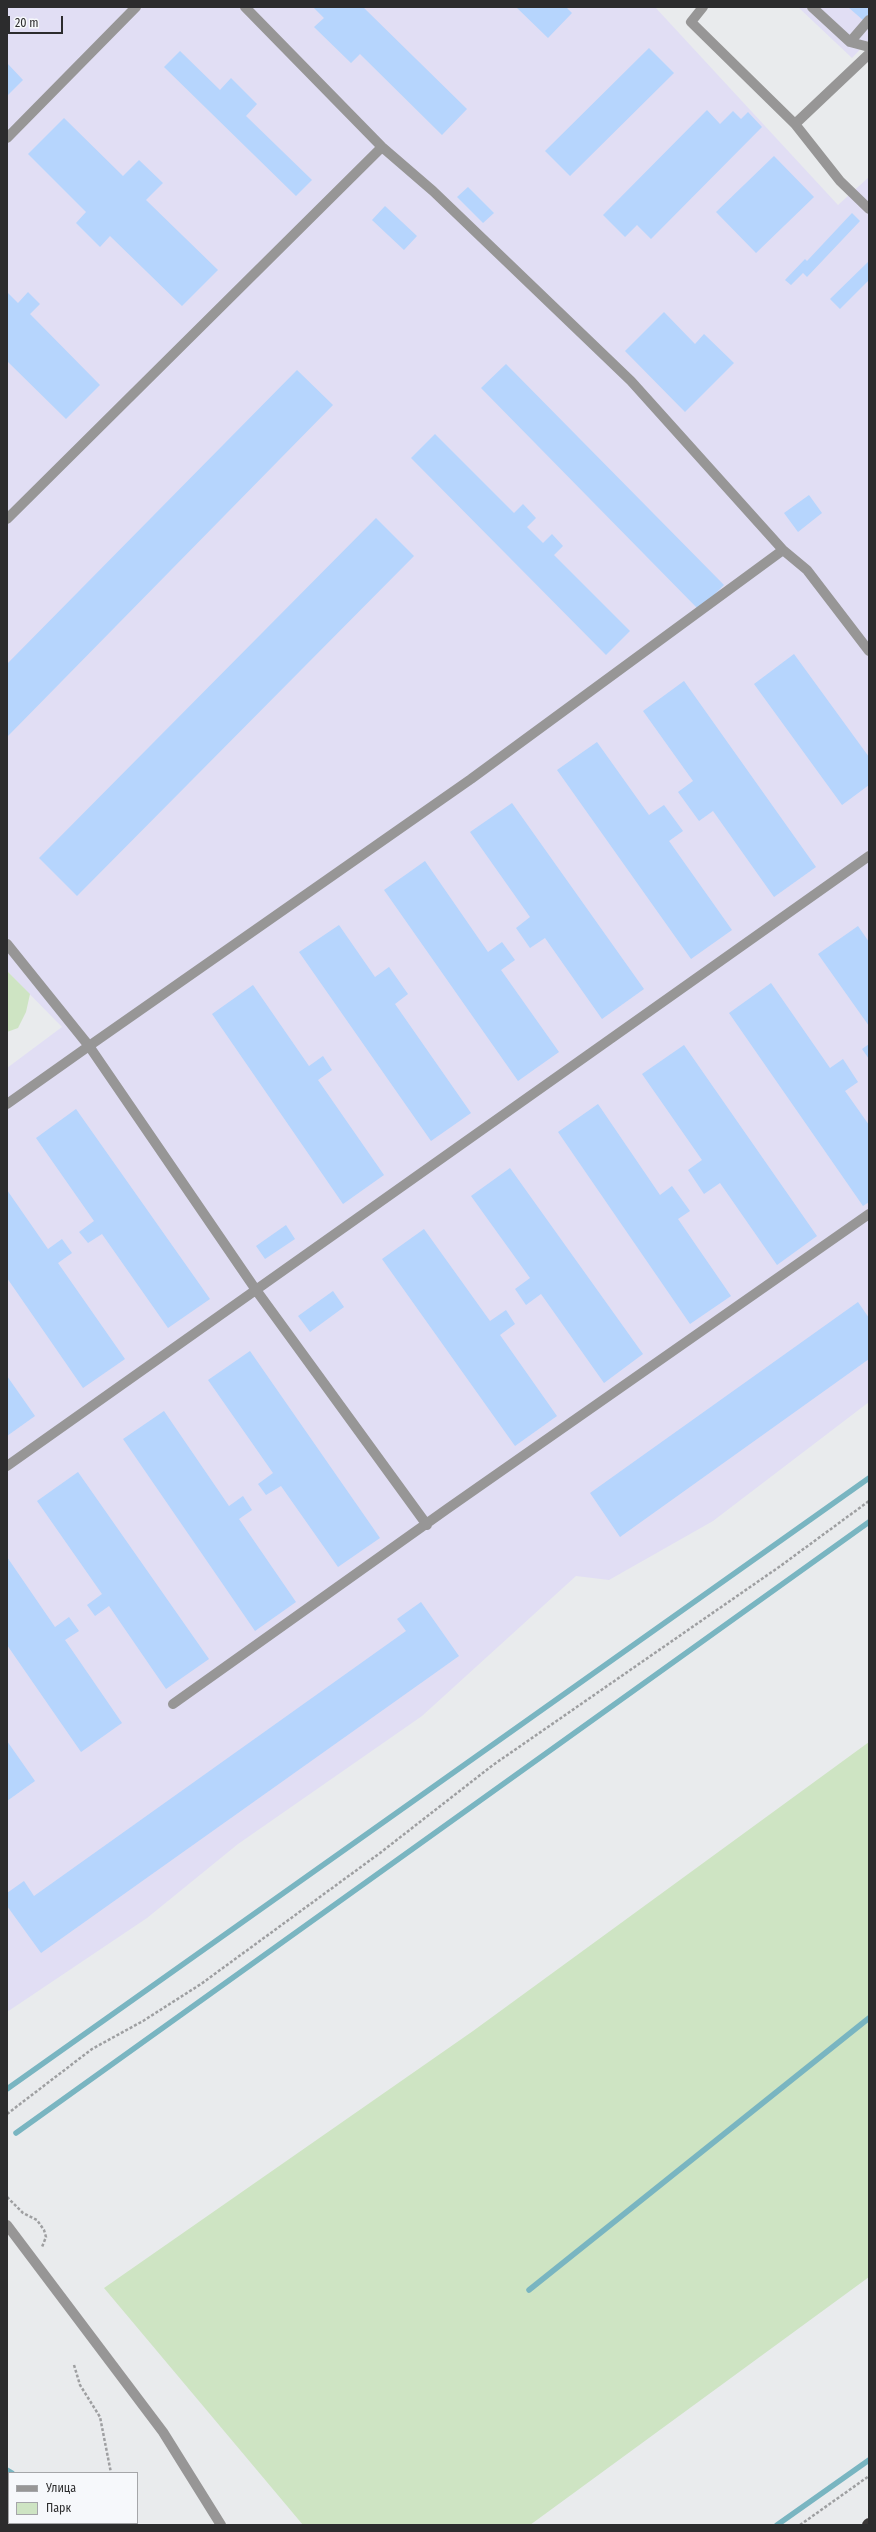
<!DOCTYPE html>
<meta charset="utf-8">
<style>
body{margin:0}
#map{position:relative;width:876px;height:2532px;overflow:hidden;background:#e9ebed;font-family:"Fira Sans Condensed",sans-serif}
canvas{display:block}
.frame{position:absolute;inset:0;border:8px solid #2c2c2d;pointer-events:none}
.legend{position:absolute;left:8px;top:2472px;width:130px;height:52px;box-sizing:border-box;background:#f6f8fb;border:1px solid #a5a6a9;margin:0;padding:5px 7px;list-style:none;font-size:12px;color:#2c2c2d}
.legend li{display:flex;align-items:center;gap:8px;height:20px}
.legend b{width:20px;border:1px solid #a5a6a9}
.scale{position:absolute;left:8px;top:16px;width:55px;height:18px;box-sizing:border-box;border:2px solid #2c2c2d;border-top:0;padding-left:5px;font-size:12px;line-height:14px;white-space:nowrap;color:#2c2c2d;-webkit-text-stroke:3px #f6f8fb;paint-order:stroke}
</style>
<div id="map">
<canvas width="876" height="2532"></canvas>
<div class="frame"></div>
<ul class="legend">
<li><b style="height:5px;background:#979696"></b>Улица</li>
<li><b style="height:11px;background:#cee4c3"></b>Парк</li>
</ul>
<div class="scale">20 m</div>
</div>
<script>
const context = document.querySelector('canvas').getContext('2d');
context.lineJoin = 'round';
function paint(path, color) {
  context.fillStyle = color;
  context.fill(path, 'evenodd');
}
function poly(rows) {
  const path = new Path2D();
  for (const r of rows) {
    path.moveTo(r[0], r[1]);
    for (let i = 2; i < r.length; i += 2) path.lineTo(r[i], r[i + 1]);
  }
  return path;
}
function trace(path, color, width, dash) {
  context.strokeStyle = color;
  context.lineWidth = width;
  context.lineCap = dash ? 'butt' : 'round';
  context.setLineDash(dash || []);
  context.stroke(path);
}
paint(poly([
 [7,7,655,7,838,205,869,177,869,1402,713,1521,609,1580,576,1576,422,1716,238,1844,147,1918,7,2012,7,1068,62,1027,7,971],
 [798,7,869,7,869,40,852,58]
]), '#e1def4');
paint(poly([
 [7,971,30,994,26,1012,18,1028,7,1032],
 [869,1742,869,2277,530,2525,303,2525,104,2288,473,2031],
 [7,2470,12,2473,9,2473,9,2523,71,2523,69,2525,7,2525]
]), '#cee4c3');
trace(poly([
 [7,2089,869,1478],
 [16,2133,869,1522],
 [529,2290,869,2018],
 [7,2470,12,2473],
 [74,2523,75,2525],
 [777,2525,869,2460]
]), '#79b5c1', 5.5);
paint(poly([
 [313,7,363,7,467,109,442,135,360,54,351,63,314,27,324,18],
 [516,7,566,7,572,13,548,38],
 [848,7,869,7,869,16,864,21],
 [649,48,674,73,570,176,545,151],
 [180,51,220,90,231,78,257,104,246,116,312,180,296,196,164,67],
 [7,63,23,80,7,96],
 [707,110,720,124,733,111,741,119,748,112,762,127,651,239,637,225,625,237,603,215],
 [64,118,123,176,139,160,163,183,146,200,218,270,182,306,110,236,100,247,76,223,86,212,28,154],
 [774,156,814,197,756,253,716,212],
 [468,187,494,213,483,223,457,197],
 [385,206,417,236,404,250,372,220],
 [852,213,860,221,807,277,803,273,791,285,785,280,805,259,807,261],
 [869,261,869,280,840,309,830,299],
 [7,292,18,303,28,292,40,304,30,314,100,385,66,419,7,361],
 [664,312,695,344,704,334,734,363,685,412,625,351],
 [506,364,724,585,699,610,481,388],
 [297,370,333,405,7,737,7,664],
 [435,434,514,513,523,504,536,518,527,527,543,543,552,534,563,546,554,555,630,631,606,655,411,458],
 [809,495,822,513,798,532,784,513],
 [376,518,414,556,77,896,39,858],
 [794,654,869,757,869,785,842,805,754,684],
 [684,681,816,867,774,897,713,811,699,821,678,792,693,781,643,711],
 [597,742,649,815,664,805,683,831,669,841,732,930,691,959,557,770],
 [512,803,644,989,602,1019,545,938,530,948,516,928,530,917,470,832],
 [425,861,488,952,502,942,515,960,501,970,559,1052,518,1081,384,890],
 [339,925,375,977,389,967,408,994,395,1004,471,1113,431,1141,299,952],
 [858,926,869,942,869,1026,818,954],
 [771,983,830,1068,843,1059,858,1082,845,1091,869,1125,869,1202,863,1206,729,1013],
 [253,985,309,1066,323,1056,332,1070,318,1080,384,1175,343,1204,212,1014],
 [869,1044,869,1059,862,1049],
 [684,1045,817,1236,777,1265,720,1183,704,1194,688,1170,702,1160,642,1074],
 [598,1104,660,1195,672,1186,690,1211,678,1219,731,1296,690,1324,558,1132],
 [76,1109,210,1299,168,1328,102,1234,88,1243,79,1232,94,1221,36,1138],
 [510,1168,643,1354,604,1383,541,1294,526,1305,515,1289,530,1278,471,1196],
 [7,1190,48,1249,62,1239,72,1253,58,1263,125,1359,83,1388,7,1278],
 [286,1225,295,1239,265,1259,256,1246],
 [424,1229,490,1321,506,1310,515,1324,500,1335,557,1416,515,1446,382,1259],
 [333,1291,344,1307,310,1332,298,1316],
 [858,1302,869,1318,869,1359,620,1537,590,1493],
 [250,1351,380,1538,338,1567,281,1486,266,1495,258,1484,273,1473,208,1380],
 [7,1376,35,1416,7,1436],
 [164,1411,229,1506,243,1496,252,1510,239,1519,296,1602,255,1631,123,1439],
 [78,1472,209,1659,166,1689,109,1606,95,1616,87,1605,102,1594,37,1501],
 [7,1557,55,1627,69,1617,79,1631,65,1640,122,1723,81,1752,7,1645],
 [421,1602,459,1656,41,1953,7,1906,7,1893,24,1881,34,1896,406,1631,397,1619],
 [7,1741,35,1781,7,1801]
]), '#b6d5fd');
trace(poly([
 [7,2114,92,2049,143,2021,201,1984,380,1853,493,1765,779,1567,869,1501],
 [7,2197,23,2213,37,2220,44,2230,46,2237,42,2247],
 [74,2365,80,2385,100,2417,111,2473],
 [126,2523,126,2525],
 [800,2525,869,2476]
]), '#9e9fa1', 2.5, [3, 2]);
trace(poly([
 [245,7,382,147,433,191,631,381,783,550,807,570,869,651],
 [703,7,691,22,795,124,840,181,869,209],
 [812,7,850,42,869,47],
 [850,42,869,20],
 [795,124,869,54],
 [7,138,136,7],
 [7,519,382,147],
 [7,944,89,1046,471,779,783,550],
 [7,1104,89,1046,256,1290,427,1525],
 [7,1466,869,856],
 [173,1704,447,1509,869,1214],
 [7,2225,163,2432,221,2525]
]), '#979696', 10);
trace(poly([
 [868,2525,869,2524]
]), '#3c3939', 12);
</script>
